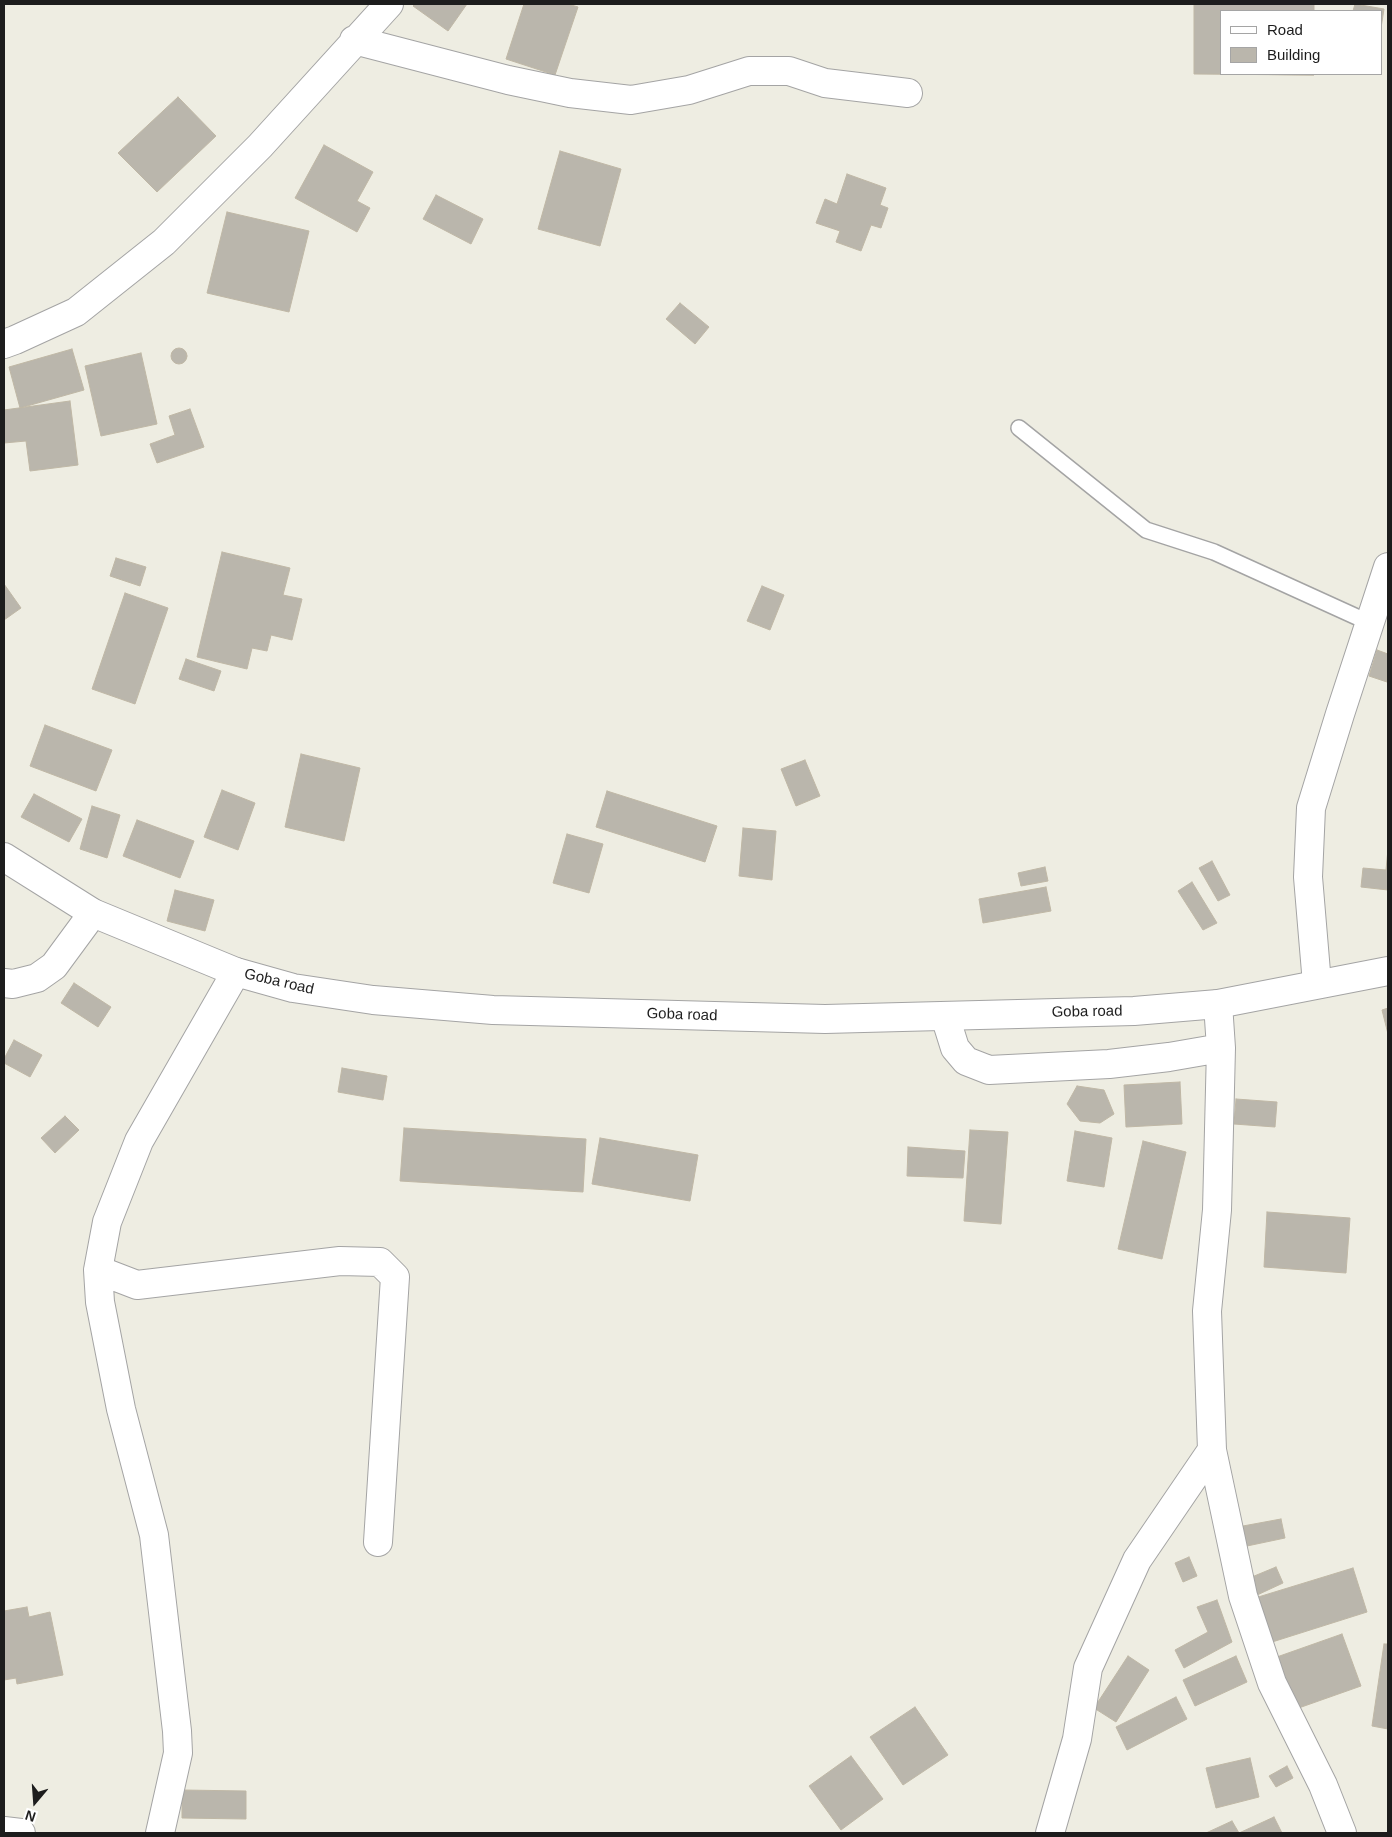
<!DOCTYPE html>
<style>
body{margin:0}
#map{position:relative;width:1392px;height:1837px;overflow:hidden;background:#eeede2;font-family:Arial,sans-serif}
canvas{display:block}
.frame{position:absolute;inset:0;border:5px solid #1d1d1d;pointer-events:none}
.legend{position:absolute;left:1220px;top:10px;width:162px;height:65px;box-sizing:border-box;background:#fff;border:1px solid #a5a5a5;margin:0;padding:6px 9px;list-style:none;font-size:15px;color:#1d1d1d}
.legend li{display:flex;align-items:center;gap:10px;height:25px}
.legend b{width:25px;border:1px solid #a5a5a5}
.north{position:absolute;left:10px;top:1777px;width:50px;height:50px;-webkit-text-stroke:4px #fff;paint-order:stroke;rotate:198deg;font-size:14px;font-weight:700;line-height:20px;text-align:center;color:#1d1d1d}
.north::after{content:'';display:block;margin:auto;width:18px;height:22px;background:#1d1d1d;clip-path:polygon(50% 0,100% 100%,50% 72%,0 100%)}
</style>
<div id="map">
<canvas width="1392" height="1837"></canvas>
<div class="frame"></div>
<ul class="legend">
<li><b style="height:6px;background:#fff"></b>Road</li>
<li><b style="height:14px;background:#bab6ac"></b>Building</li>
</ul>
<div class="north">N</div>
</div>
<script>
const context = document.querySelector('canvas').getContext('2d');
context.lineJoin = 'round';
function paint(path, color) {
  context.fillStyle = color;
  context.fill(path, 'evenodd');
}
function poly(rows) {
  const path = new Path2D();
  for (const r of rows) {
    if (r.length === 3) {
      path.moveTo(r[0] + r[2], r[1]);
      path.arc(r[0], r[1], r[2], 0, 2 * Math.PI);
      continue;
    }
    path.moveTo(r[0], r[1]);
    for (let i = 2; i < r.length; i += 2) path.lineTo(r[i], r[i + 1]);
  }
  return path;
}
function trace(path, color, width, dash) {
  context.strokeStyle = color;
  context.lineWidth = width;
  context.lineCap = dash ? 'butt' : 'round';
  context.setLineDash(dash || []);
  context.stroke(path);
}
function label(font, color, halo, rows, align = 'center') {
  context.font = font + ' Arial,sans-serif';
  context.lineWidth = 4;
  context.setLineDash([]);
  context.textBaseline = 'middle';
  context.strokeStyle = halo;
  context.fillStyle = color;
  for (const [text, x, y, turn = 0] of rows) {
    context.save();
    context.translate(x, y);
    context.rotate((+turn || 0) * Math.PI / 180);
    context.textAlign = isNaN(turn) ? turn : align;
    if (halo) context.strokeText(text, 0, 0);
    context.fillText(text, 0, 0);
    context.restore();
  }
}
const building = poly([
 [415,4,467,4,448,31,413,6,415,4],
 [524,4,568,4,578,7,555,75,506,59,524,4],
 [1194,4,1314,4,1314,11,1221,11,1221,74,1314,75,1194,74,1194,4],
 [1355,4,1384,9,1381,28,1381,11,1353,11,1355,4],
 [178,97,216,136,157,192,118,153,178,97],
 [324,145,373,172,357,201,370,208,357,232,295,198,324,145],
 [560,151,621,169,600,246,538,229,560,151],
 [847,174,886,188,880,205,888,208,881,228,871,225,861,251,836,242,840,231,816,223,825,199,837,204,847,174],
 [436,195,483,219,471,244,423,219,436,195],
 [227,212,309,231,289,312,207,293,227,212],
 [680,303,709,327,695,344,666,319,680,303],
 [179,356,8],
 [72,349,84,390,20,408,9,367,72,349],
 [141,353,157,424,101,436,85,366,141,353],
 [70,401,78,465,30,471,26,441,4,443,4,410,70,401],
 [190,409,204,447,157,463,150,444,175,435,169,416,190,409],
 [222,552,290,568,283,595,302,599,292,640,271,635,267,651,252,648,247,669,197,657,222,552],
 [116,558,146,567,140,586,110,576,116,558],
 [4,584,21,608,4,620,4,584],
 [762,586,784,595,770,630,747,621,762,586],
 [125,593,168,608,135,704,92,689,125,593],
 [1377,650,1388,654,1387,682,1369,676,1377,650],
 [186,659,221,671,214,691,179,679,186,659],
 [45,725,112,750,96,791,30,766,45,725],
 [301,754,360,768,344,841,285,827,301,754],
 [805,760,820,796,796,806,781,769,805,760],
 [222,790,255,803,238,850,204,837,222,790],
 [607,791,717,826,705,862,596,827,607,791],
 [34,794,82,819,69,842,21,817,34,794],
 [92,806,120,815,107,858,80,849,92,806],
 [137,820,194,841,180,878,123,856,137,820],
 [743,828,776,831,772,880,739,876,743,828],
 [567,834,603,844,589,893,553,883,567,834],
 [1388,849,1388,890,1361,887,1363,868,1386,870,1388,849],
 [1212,861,1230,895,1218,901,1199,868,1212,861],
 [1045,867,1048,881,1021,886,1018,873,1045,867],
 [1192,882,1217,923,1203,930,1178,891,1192,882],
 [1046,887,1051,911,983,923,979,899,1046,887],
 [175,890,214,900,205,931,167,921,175,890],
 [74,983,111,1007,98,1027,61,1003,74,983],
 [1388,1008,1388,1034,1382,1010,1388,1008],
 [14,1040,42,1055,30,1077,4,1063,4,1059,14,1040],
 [342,1068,387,1076,383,1100,338,1092,342,1068],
 [1180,1082,1182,1124,1126,1127,1124,1085,1180,1082],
 [1077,1086,1104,1090,1114,1114,1100,1123,1080,1121,1067,1104,1077,1086],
 [1236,1099,1277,1102,1275,1127,1234,1124,1236,1099],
 [65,1116,79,1130,55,1153,41,1138,65,1116],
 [404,1128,586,1139,583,1192,400,1181,404,1128],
 [970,1130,1008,1132,1001,1224,964,1221,970,1130],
 [1075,1131,1112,1138,1104,1187,1067,1181,1075,1131],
 [600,1138,698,1155,690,1201,592,1184,600,1138],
 [1143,1141,1186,1152,1162,1259,1118,1249,1143,1141],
 [908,1147,965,1151,963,1178,907,1176,908,1147],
 [1267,1212,1350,1218,1346,1273,1264,1267,1267,1212],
 [1281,1519,1285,1538,1247,1546,1243,1526,1281,1519],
 [1189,1557,1197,1576,1183,1582,1175,1563,1189,1557],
 [1276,1567,1283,1583,1255,1596,1247,1579,1276,1567],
 [1353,1568,1367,1612,1269,1643,1255,1598,1353,1568],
 [1217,1600,1232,1642,1184,1668,1175,1650,1208,1632,1197,1607,1217,1600],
 [27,1607,29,1617,50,1612,63,1675,17,1684,16,1678,4,1680,4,1611,27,1607],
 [1342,1634,1361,1686,1293,1710,1274,1658,1342,1634],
 [1384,1644,1388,1644,1388,1729,1372,1726,1384,1644],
 [1128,1656,1149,1670,1116,1722,1094,1708,1128,1656],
 [1236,1656,1247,1682,1195,1706,1183,1680,1236,1656],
 [1176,1697,1187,1719,1127,1750,1116,1727,1176,1697],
 [915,1707,948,1755,903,1785,870,1737,915,1707],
 [851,1756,883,1799,841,1830,809,1786,851,1756],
 [1250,1758,1259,1797,1216,1808,1206,1768,1250,1758],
 [1287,1766,1293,1778,1276,1787,1269,1776,1287,1766],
 [182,1790,246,1791,246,1819,182,1818,182,1790],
 [1274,1817,1282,1833,1239,1833,1274,1817],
 [1232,1821,1239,1833,1206,1833,1232,1821]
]);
paint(building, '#bab6ac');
trace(building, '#bfb7a5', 1);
const service = poly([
 [1019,428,1146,530,1214,552,1370,623]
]);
const minor = poly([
 [354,40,508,80,570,93,631,100,689,90,749,71,789,71,825,83,908,93],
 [4,344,15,340,76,312,164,242,260,146,389,4],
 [4,983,13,984,37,978,54,966,93,913],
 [1317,984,1308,877,1311,808,1340,714,1388,567],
 [945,1016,955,1048,966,1061,989,1070,1109,1064,1169,1057,1221,1048],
 [98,1270,137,1285,340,1261,380,1262,395,1277,378,1542],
 [1212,1450,1243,1596,1272,1683,1323,1785,1342,1833],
 [4,1831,21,1833],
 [160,1833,178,1753,177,1731,154,1535,121,1409,100,1302,98,1270,107,1222,139,1141,236,972],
 [1050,1833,1077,1739,1088,1668,1137,1560,1212,1450,1207,1311,1217,1210,1221,1048,1218,1004]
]);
const tertiary = poly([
 [4,857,93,913,236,972,293,988,373,1000,493,1010,825,1019,1134,1011,1218,1004,1388,971]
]);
trace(service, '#a4a4a4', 18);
trace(minor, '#a4a4a4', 30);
trace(tertiary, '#a4a4a4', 30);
trace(service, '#fff', 15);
trace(minor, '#fff', 28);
trace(tertiary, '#fff', 28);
label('15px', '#1d1d1d', '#fff', [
 ["Goba road",279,982,13],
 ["Goba road",1087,1012,-1],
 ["Goba road",682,1015,2]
]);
</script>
